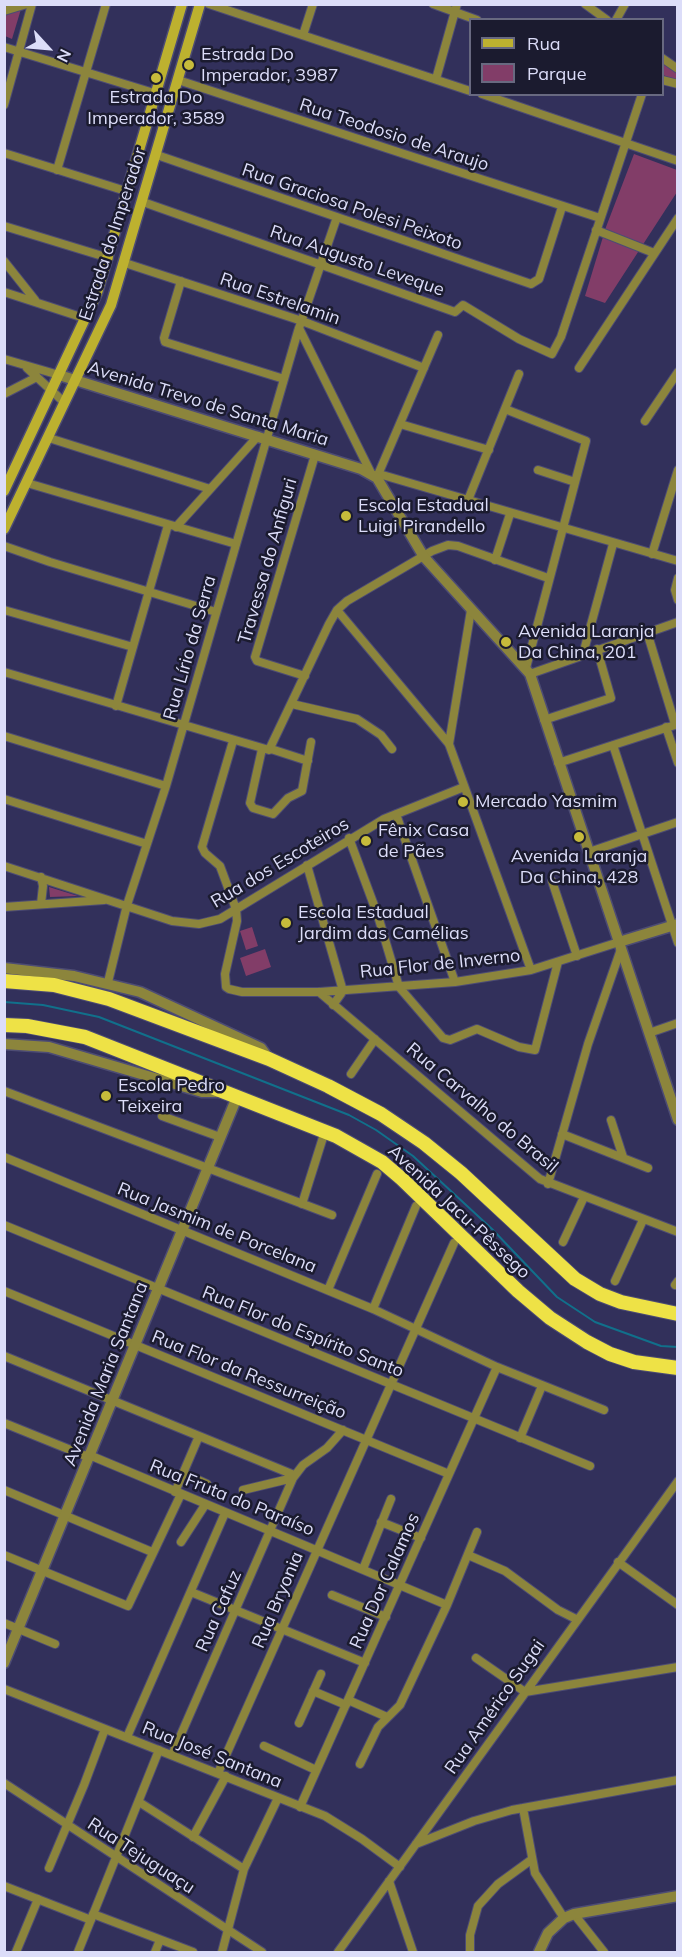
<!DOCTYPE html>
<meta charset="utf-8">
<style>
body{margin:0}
#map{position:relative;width:682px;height:1957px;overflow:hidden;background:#32305b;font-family:Mulish,sans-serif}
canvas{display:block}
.frame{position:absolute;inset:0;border:6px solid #dcddf9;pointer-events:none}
.legend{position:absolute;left:469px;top:18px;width:195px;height:78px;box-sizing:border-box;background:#1b1b2f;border:2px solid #686980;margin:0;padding:8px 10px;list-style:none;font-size:18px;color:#dcddf9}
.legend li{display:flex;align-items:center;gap:12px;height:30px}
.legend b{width:30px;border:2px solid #686980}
.north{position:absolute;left:18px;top:18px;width:60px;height:60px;-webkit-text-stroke:4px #1b1b2f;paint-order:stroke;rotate:116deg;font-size:16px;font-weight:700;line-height:24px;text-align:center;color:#dcddf9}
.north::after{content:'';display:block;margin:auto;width:21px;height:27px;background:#dcddf9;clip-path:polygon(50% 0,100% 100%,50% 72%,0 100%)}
</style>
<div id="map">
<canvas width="682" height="1957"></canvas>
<div class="frame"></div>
<ul class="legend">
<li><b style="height:8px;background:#bdb12f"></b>Rua</li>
<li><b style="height:16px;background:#823d68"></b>Parque</li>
</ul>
<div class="north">N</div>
</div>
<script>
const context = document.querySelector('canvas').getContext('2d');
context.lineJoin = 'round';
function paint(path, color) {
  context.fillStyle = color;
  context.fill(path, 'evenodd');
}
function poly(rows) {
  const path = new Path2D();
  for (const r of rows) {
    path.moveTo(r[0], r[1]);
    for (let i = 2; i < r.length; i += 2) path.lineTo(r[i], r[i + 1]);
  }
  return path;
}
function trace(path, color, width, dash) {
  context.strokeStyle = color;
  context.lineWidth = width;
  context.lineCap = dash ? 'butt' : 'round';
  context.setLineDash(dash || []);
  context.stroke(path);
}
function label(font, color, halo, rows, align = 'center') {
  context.font = font + ' Mulish,sans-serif';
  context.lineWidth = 5;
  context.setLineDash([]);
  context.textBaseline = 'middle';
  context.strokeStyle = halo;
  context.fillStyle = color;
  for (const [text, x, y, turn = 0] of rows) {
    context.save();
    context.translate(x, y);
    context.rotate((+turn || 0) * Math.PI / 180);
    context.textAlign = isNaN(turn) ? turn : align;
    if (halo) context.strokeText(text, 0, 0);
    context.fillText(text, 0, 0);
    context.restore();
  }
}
paint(poly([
 [21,9,12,39,5,36,5,14],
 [662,63,677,72,677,81,663,75],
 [634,154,677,170,677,192,605,303,585,296,606,227],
 [49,887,65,892,78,896,50,897],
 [252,927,258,946,246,950,240,931],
 [265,949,271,967,246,976,240,958]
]), '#823d68');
trace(poly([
 [4,1002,43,1005,99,1017,349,1115,376,1130,413,1156,492,1229,557,1297,595,1322,661,1346,678,1347]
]), '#11708b', 2);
const minor = poly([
 [209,4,470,91],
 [433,4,477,20],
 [585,4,607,20],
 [4,11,27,4],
 [616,20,625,4],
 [303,35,313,4],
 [4,47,157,94],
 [662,58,678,69],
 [436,79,457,4],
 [178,80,600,218],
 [662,80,678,84],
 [482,94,678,161],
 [4,105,32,4],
 [4,153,129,192],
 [157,155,531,284,539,279,562,207],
 [57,170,106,4],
 [143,202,455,312,463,305,519,339,552,354,561,337,642,94],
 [4,226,109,258],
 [596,230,654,253],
 [4,261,35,300],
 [125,263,302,321,424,368],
 [181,281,164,338,165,342,284,379],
 [4,292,87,319],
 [299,328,371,473],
 [4,359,59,375],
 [27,368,65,403],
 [579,368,678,218],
 [4,394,37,377],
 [505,409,586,441,526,668],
 [645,421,678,372],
 [400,424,489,450],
 [49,438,210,489],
 [538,470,575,482],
 [379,474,678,561],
 [377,477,438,335],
 [27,483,236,544],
 [468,500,519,374],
 [176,527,258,436],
 [4,546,50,562,216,612],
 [652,554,678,470],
 [495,560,510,514],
 [678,578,675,590,678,600],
 [4,610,133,647],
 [337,610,449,744,531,970],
 [647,632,675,724],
 [583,654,613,544],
 [4,672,269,750,329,624,337,610,347,601,432,551,448,545,458,546,548,578],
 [530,674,678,622],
 [305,676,257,661,255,657,315,455],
 [292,704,357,719,381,735,392,749],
 [116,706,168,525],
 [544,720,611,698,597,649],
 [666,727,678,763],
 [4,736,166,786],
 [233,741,202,847,205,853,220,866,236,909,237,921,225,974,226,987,229,989,242,992,319,992,455,982,531,970,619,942],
 [449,744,471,610],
 [613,745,678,943],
 [262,749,250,803,253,808,273,814,288,798,302,791,311,742],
 [271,749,308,761],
 [558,763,678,724],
 [4,799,147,844],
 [396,814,455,982],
 [349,838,378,916,399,987,443,1038,450,1040,477,1029,519,1047,535,1050,558,962],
 [589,852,678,822],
 [307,865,343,991,333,1005],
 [4,866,172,921,199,924,220,919,384,819,464,787],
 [41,877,43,886,41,904],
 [552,881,577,956],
 [4,907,104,900],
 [108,982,127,905,166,786,298,331,337,217],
 [319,992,540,1179,678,1232],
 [649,1033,678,1023],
 [351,1074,375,1039],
 [4,1091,332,1215],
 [162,1116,220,1137],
 [611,1120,623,1157],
 [562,1134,648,1168],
 [4,1157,373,1309,497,1367,604,1410],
 [548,1184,588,1044,621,949],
 [302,1204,325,1131],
 [4,1225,590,1466],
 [563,1242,584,1197],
 [615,1281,643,1220],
 [675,1285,678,1281],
 [328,1290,377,1174],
 [4,1291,449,1474],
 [373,1309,416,1206],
 [4,1356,294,1475],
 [4,1423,83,1455,94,1457,447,1605],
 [520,1438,542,1386],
 [183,1473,207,1484],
 [4,1490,152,1552],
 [243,1490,293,1478,303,1465,327,1448,343,1430],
 [175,1492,199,1436],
 [381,1522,421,1538],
 [181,1542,205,1505],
 [4,1555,128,1606,181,1494],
 [468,1555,505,1571,558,1610,576,1619],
 [618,1562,678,1605],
 [363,1569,391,1499],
 [191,1592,365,1663],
 [332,1595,386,1617],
 [4,1623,55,1644],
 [476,1658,525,1692,678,1667],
 [4,1689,325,1816,362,1839,400,1867],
 [313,1691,346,1705],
 [348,1700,387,1717],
 [299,1723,321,1674],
 [127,1737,225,1513],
 [264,1746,316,1770],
 [172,1755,293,1478],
 [360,1764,378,1727,400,1705,447,1605,477,1532],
 [218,1773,454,1243],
 [4,1783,262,1952],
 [139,1802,244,1869],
 [300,1807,497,1367],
 [523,1808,535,1873,564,1918],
 [193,1837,226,1776],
 [416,1844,474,1821,512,1810,678,1780],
 [49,1868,84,1785,105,1729],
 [389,1881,413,1952],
 [4,1886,91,1920],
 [93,1914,193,1952],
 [574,1914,604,1952],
 [16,1952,38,1899],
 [78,1952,159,1750],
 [155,1952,160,1940],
 [222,1952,244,1869,278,1798],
 [338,1952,678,1481],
 [470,1952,470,1935,478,1906,498,1884,531,1860]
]);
const tertiary = poly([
 [59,375,361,469,377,478,424,557,530,674,678,1120],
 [619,942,678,924],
 [4,968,74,976,140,992,261,1048,269,1059],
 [4,1044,49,1047,202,1092,222,1092],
 [4,1663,237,1097],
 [539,1952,548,1933,564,1918,574,1914,678,1896]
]);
const secondary = poly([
 [4,491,97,293,182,4],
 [4,529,111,305,200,4]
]);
const trunk = poly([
 [4,981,54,985,109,999,269,1059,328,1086,381,1114,424,1143,461,1173,575,1279,600,1294,621,1302,678,1314],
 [4,1025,27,1026,85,1037,336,1136,382,1162,402,1179,518,1291,550,1318,587,1342,610,1354,634,1362,678,1368]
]);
trace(minor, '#4d4c74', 10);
trace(tertiary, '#4d4c74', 13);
trace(secondary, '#4d4c74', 13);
trace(trunk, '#4d4c74', 16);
trace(minor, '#8c853c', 8);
trace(tertiary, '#8c853c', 10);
trace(secondary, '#bdb12f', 10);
trace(trunk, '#eee246', 14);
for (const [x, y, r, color] of [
 [189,65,6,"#c7bb3b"],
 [156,78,6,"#c7bb3b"],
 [346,516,6,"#c7bb3b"],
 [506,642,6,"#c7bb3b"],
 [463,802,6,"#c7bb3b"],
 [579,837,6,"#c7bb3b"],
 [366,841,6,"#c7bb3b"],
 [286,923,6,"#c7bb3b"],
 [106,1096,6,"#c7bb3b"]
]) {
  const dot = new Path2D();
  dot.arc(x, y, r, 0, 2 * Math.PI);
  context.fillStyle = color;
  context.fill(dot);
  trace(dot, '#1b1b2f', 2);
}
label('18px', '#dcddf9', '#1b1b2f', [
 ["Estrada Do",201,55],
 ["Imperador, 3987",201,76],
 ["Estrada Do",156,98,"center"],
 ["Imperador, 3589",156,119,"center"],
 ["Escola Estadual",358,506],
 ["Luigi Pirandello",358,527],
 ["Avenida Laranja",518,632],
 ["Da China, 201",518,653],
 ["Mercado Yasmim",475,802],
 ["Fênix Casa",378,831],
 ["de Pães",378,852],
 ["Avenida Laranja",579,857,"center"],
 ["Da China, 428",579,878,"center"],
 ["Escola Estadual",298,913],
 ["Jardim das Camélias",298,934],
 ["Escola Pedro",118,1086],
 ["Teixeira",118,1107]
], 'left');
label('18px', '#dcddf9', '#1b1b2f', [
 ["Rua Teodosio de Araujo",394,135,18],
 ["Rua Graciosa Polesi Peixoto",352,207,19],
 ["Estrada do Imperador",113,234,-72],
 ["Rua Augusto Leveque",357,261,19],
 ["Rua Estrelamin",280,299,19],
 ["Avenida Trevo de Santa Maria",208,404,17],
 ["Travessa do Anfiguri",268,561,-74],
 ["Rua Lírio da Serra",190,648,-74],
 ["Rua dos Escoteiros",280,863,-31],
 ["Rua Flor de Inverno",440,964,-6],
 ["Rua Carvalho do Brasil",482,1108,40],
 ["Avenida Jacu-Pêssego",459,1212,43],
 ["Rua Jasmim de Porcelana",217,1228,22],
 ["Rua Flor do Espírito Santo",303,1332,22],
 ["Avenida Maria Santana",106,1374,-68],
 ["Rua Flor da Ressurreição",249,1375,22],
 ["Rua Fruta do Paraíso",232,1498,22],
 ["Rua Dor Calamos",385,1581,-66],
 ["Rua Bryonia",278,1600,-67],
 ["Rua Cafuz",219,1611,-66],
 ["Rua Américo Sugai",495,1707,-55],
 ["Rua José Santana",212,1755,22],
 ["Rua Tejuguaçu",141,1856,33]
]);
</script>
